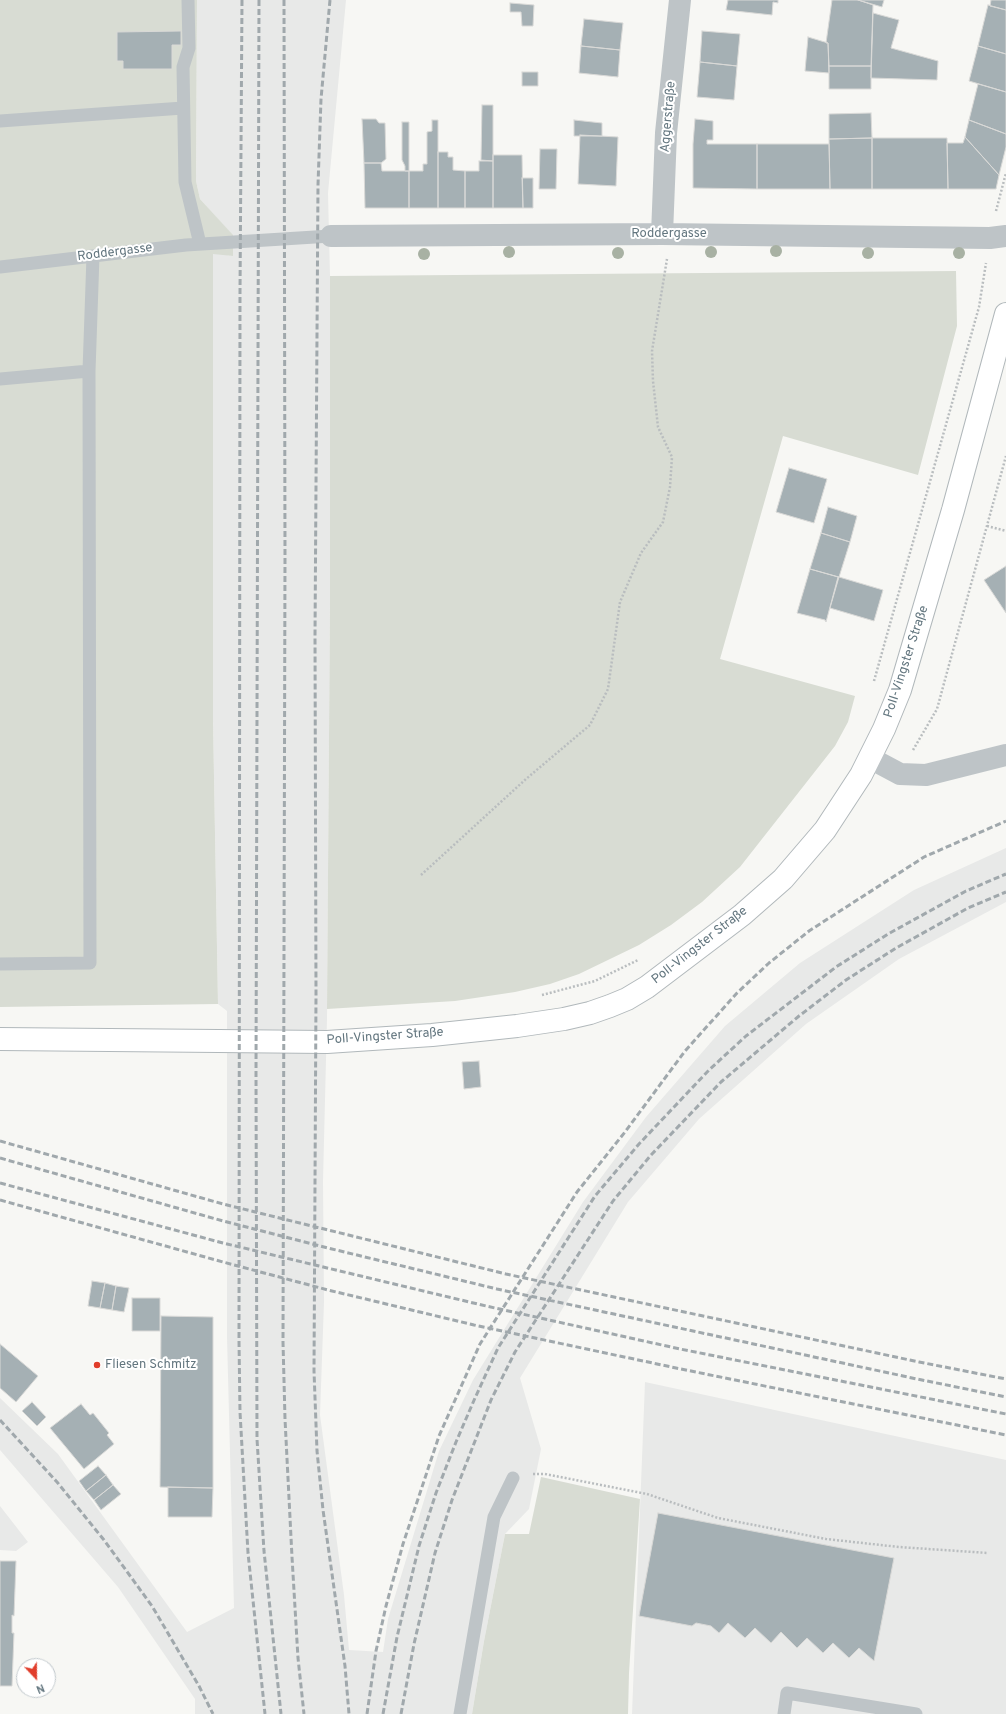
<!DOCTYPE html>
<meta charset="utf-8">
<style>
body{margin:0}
#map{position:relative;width:1006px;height:1714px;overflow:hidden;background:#f7f7f4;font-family:Overpass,sans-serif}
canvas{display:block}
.north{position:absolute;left:16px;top:1658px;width:40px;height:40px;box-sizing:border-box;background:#fff;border:1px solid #c1c8cc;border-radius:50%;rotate:158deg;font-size:11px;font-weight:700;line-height:16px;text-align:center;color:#63767f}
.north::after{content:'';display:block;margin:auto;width:14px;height:18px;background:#e13d2b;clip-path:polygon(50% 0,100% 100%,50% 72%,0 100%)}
</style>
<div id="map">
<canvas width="1006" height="1714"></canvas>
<div class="north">N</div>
</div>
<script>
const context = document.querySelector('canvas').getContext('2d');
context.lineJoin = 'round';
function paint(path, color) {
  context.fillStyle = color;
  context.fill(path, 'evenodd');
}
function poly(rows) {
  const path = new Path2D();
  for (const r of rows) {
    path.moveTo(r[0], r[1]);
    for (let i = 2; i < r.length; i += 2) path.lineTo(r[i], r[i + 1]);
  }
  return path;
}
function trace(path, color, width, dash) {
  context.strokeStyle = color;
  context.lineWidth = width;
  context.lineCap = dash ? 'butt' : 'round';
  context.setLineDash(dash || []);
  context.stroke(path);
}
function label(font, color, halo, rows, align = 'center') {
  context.font = font + ' Overpass,sans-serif';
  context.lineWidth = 4;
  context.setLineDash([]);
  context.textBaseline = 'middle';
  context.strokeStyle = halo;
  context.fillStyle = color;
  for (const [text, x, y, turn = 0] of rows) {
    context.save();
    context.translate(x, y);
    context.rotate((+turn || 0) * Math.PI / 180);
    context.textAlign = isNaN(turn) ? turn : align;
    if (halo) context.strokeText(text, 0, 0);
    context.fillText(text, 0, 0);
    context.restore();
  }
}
paint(poly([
 [197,0,346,0,328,193,330,276,330,600,327,1019,323,1181,324,1302,320,1415,344,1595,349,1650,383,1652,388,1619,439,1451,473,1380,583,1202,646,1117,725,1026,800,963,914,890,1006,848,1006,902,899,959,806,1024,699,1119,628,1202,520,1378,541,1449,529,1509,505,1534,484,1641,472,1714,195,1714,195,1699,118,1587,0,1450,0,1398,58,1454,187,1632,234,1608,227,1337,227,1011,218,1004,213,720,213,253,233,256,233,236,200,199,196,181],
 [645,1382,1006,1460,1006,1714,632,1714],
 [0,1506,28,1542,16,1551,0,1550]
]), '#e8e9e8');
paint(poly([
 [0,0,197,0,196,181,200,199,233,235,233,256,213,254,213,720,218,1004,0,1007],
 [956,271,957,326,918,475,783,436,720,659,855,696,848,722,835,746,740,867,702,902,671,925,639,945,579,974,550,984,515,992,455,1001,327,1009,330,600,330,276],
 [541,1477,640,1499,629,1673,628,1714,472,1714,484,1641,505,1534,529,1534]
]), '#d8dcd3');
const building = poly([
 [728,0,778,0,778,3,773,2,772,15,726,10,728,0],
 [832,0,858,0,873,5,871,66,829,66,828,43,826,43,832,0],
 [858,0,884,0,882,7,858,0],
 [991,0,1006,0,1006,10,990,6,991,0],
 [510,3,534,5,533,26,522,26,521,12,510,12,510,3],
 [988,5,1006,10,1006,54,978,46,988,5],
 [873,13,899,20,891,48,938,61,937,80,871,78,873,13],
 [584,19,623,23,620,50,581,46,584,19],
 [181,31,181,45,172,45,172,69,123,69,123,61,117,61,117,32,181,31],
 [702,31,740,34,737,66,700,62,702,31],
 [808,37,828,43,829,73,805,71,808,37],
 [581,46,620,50,618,77,579,73,581,46],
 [978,46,1006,54,1006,92,969,81,978,46],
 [700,62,737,66,734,100,697,97,700,62],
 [829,66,871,66,871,89,829,89,829,66],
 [522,72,538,72,538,86,522,86,522,72],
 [978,84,1006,92,1006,134,969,120,978,84],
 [482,105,493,105,493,161,481,160,482,105],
 [871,113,872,138,829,139,829,114,871,113],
 [362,119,376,119,379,123,385,123,386,159,381,163,364,163,362,119],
 [695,119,713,121,713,140,707,140,707,144,757,144,757,189,693,188,693,144,695,119],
 [432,120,438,120,438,208,409,208,409,171,423,171,423,164,427,164,427,132,432,131,432,120],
 [574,120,602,123,602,136,574,136,574,120],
 [969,120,1006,134,1006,147,999,175,965,137,969,120],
 [402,122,409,122,409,171,405,171,405,166,402,160,402,122],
 [580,135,618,137,616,186,578,184,580,135],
 [965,137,999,175,996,189,948,189,947,143,963,143,965,137],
 [872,138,947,138,948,189,872,189,872,138],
 [872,138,872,189,830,189,829,139,872,138],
 [757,144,829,144,830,189,757,189,757,144],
 [540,149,557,149,556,189,539,189,540,149],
 [438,152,448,152,448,157,453,157,453,170,465,171,465,208,438,208,438,152],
 [493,155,522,155,523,208,493,208,493,155],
 [479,161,493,161,493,208,465,208,465,171,479,171,479,161],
 [364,163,381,163,382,171,409,171,409,208,365,208,364,163],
 [522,178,533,178,533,208,523,208,522,178],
 [789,468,827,479,814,523,776,512,789,468],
 [828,507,857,516,850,542,821,533,828,507],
 [821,533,850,542,839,577,810,569,821,533],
 [1006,566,1006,613,984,580,1006,566],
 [810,569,838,577,826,622,825,620,797,613,810,569],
 [839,577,883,590,874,621,830,608,839,577],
 [479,1061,481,1087,464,1089,462,1062,479,1061],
 [92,1281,105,1283,100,1308,88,1306,92,1281],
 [105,1283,116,1286,112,1310,100,1308,105,1283],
 [116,1286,129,1288,124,1312,112,1310,116,1286],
 [132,1298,160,1298,160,1331,132,1331,132,1298],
 [161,1316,213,1317,213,1488,160,1487,161,1316],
 [0,1344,38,1376,16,1402,0,1388,0,1344],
 [32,1402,46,1417,37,1426,22,1411,32,1402],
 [81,1404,90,1415,93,1413,109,1433,107,1435,114,1444,84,1469,50,1428,81,1404],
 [98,1466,106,1475,86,1491,79,1481,98,1466],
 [106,1475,113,1485,94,1500,86,1491,106,1475],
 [113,1485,121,1494,101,1510,94,1500,113,1485],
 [168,1487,213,1488,212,1517,168,1517,168,1487],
 [658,1513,894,1558,874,1661,859,1648,849,1658,833,1643,823,1653,807,1638,797,1648,781,1632,771,1643,755,1628,745,1638,728,1623,719,1633,711,1626,696,1623,692,1626,639,1616,658,1513],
 [0,1561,16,1561,14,1616,12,1615,12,1633,14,1633,12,1686,0,1686,0,1561]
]);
paint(building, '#a5b0b4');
trace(building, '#d9d9d7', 1);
const secondary = poly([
 [0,1039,327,1042,432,1035,517,1026,564,1019,590,1013,610,1006,627,999,647,987,742,915,783,879,825,830,861,775,884,729,900,690,953,510,1006,314]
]);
trace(secondary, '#b1b8bb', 24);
trace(poly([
 [996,211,1006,173],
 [987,526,1006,531],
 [874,681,979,307,986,263],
 [913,750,937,709,1006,456],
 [421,875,526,779,590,725,608,689,620,602,641,553,663,522,670,487,672,457,658,427,653,381,652,351,667,259],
 [542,995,595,981,638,960],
 [533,1474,545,1474,647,1494,718,1518,826,1539,899,1547,988,1553]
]), '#b9bdbf', 2.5, [2, 2]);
trace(poly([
 [188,0,189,48,183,67,185,182,200,244],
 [0,121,183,108],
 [0,267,186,245,331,236],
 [0,379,89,371],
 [0,964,90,963,89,371,93,256],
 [460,1714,494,1517,513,1478],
 [784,1714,787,1693,916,1714]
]), '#bec4c7', 13);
trace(poly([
 [662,234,666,133,680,0],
 [331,236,662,234,990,238,1006,236],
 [870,758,900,774,926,775,1006,755]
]), '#bec4c7', 22);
trace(secondary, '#fff', 22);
trace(poly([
 [242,0,240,293,239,1341,240,1412,248,1553,265,1714],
 [259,0,256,1074,257,1439,264,1551,281,1714],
 [284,0,285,557,283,1342,285,1419,292,1557,298,1658,304,1714],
 [330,0,321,99,318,185,315,636,316,995,314,1371,317,1451,323,1510,345,1666,349,1714],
 [0,1141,223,1204,506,1274,919,1362,1006,1379],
 [0,1158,223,1221,328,1248,497,1289,917,1379,1006,1397],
 [0,1183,223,1243,486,1306,680,1349,1006,1414],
 [0,1200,223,1262,328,1290,474,1325,676,1368,1006,1435],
 [0,1420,57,1482,104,1540,152,1606,199,1686,213,1714],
 [367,1714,376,1651,386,1606,403,1544,439,1436,480,1344,577,1192,625,1132,685,1051,737,993,769,963,809,931,924,857,1006,821],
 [383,1714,397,1637,419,1546,436,1493,456,1442,475,1398,498,1348,595,1196,639,1144,709,1070,746,1036,836,967,888,934,966,891,1006,874],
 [401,1714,414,1644,435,1553,452,1500,491,1400,515,1352,613,1201,651,1155,721,1082,799,1016,846,980,896,948,968,908,1006,892]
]), '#a0a8ac', 3, [6, 3]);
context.fillStyle = '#a8b1a3';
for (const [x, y] of [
 [776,251],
 [509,252],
 [711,252],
 [618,253],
 [868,253],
 [959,253],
 [424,254]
]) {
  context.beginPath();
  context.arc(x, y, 6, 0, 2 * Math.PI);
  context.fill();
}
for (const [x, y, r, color] of [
 [97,1365,4,"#e13d2b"]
]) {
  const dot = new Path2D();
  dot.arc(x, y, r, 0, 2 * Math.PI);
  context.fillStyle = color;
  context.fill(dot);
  trace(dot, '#fff', 1.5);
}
label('13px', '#63767f', '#fff', [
 ["Aggerstraße",669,117,-85],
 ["Roddergasse",669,234],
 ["Roddergasse",115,253,-7],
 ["Poll-Vingster Straße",907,662,-72],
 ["Poll-Vingster Straße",700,946,-38],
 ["Poll-Vingster Straße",385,1037,-4]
]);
label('13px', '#63767f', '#fff', [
 ["Fliesen Schmitz",105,1365]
], 'left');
</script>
